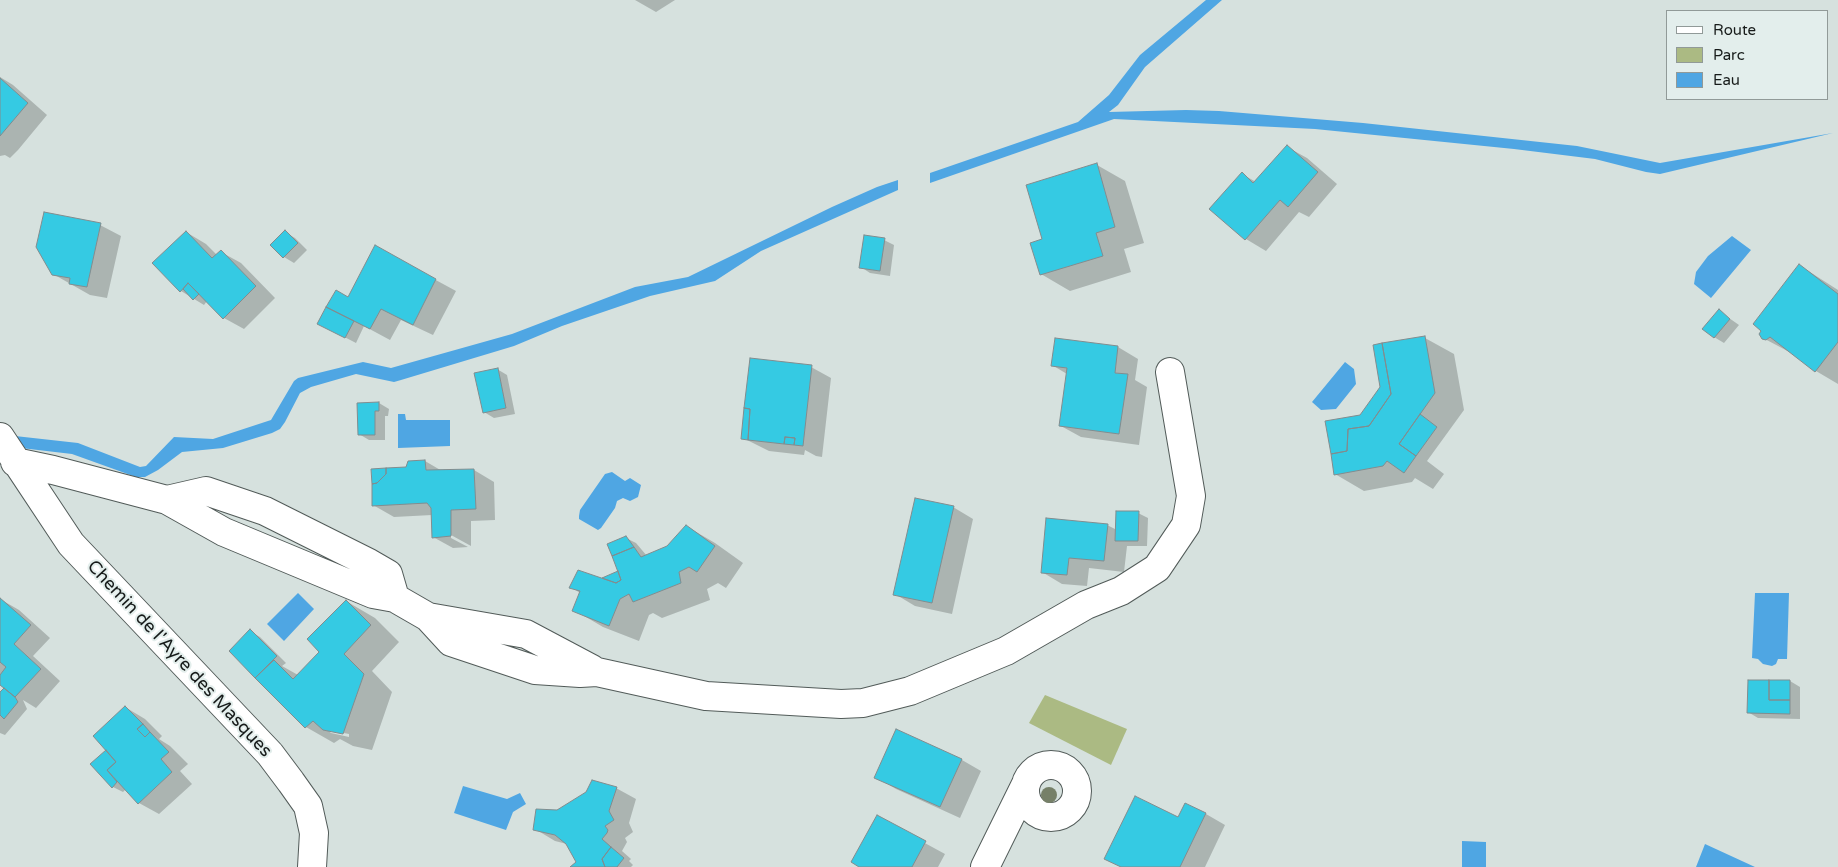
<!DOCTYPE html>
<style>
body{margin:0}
#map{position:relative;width:1838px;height:867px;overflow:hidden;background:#d6e1de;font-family:"Varela Round",sans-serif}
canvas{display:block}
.legend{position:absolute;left:1666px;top:10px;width:162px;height:90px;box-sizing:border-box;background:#e3eeec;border:1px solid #919a98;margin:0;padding:6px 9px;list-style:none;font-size:15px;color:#171b1a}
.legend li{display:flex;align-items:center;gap:10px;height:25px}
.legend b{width:25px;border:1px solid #919a98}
</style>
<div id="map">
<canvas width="1838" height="867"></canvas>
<ul class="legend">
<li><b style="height:6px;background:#fff"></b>Route</li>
<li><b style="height:14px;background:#abba83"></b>Parc</li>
<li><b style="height:14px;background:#4fa6e3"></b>Eau</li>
</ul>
</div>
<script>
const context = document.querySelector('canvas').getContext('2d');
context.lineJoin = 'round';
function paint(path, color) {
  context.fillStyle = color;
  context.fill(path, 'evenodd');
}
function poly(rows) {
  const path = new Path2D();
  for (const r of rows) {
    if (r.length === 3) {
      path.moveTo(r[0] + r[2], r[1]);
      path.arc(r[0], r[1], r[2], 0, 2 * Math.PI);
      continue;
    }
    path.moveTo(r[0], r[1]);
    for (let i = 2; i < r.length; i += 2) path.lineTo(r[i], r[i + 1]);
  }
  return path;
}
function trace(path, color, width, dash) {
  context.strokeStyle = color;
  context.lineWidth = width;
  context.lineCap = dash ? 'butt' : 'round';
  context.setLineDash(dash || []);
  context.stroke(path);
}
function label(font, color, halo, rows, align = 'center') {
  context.font = font + ' "Varela Round",sans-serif';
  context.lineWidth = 4;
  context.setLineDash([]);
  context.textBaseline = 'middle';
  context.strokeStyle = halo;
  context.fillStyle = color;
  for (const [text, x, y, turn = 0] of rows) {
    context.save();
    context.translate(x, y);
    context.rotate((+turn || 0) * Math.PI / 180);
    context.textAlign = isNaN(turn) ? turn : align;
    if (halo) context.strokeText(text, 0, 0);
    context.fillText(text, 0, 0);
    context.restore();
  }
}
paint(poly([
 [1045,695,1127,729,1111,765,1029,723]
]), '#abba83');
paint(poly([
 [1206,0,1222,0,1145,67,1118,105,1109,112,1186,110,1219,111,1363,123,1577,146,1660,163,1833,133,1660,174,1646,172,1595,159,1514,149,1315,129,1114,119,930,183,930,173,1078,122,1109,95,1140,55],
 [898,180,898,190,761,251,715,281,650,296,562,326,514,346,401,380,394,382,356,374,311,387,300,393,285,422,280,429,272,433,223,448,182,452,158,470,145,477,136,477,72,454,21,448,15,436,78,443,140,467,146,466,174,437,213,439,271,420,294,381,298,378,363,362,391,368,512,334,635,287,688,277,832,207,877,187],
 [1732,236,1751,250,1711,298,1694,284,1696,272,1708,256],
 [1345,362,1354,369,1356,384,1336,409,1321,410,1312,402],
 [398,414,405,414,406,420,450,420,450,446,398,448],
 [612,472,625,481,630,478,641,485,638,497,630,501,623,498,617,501,615,508,601,528,598,530,579,519,579,516,580,510,605,474],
 [298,593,314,609,284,641,267,624],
 [1755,593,1789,593,1787,659,1778,659,1776,664,1772,666,1763,664,1758,659,1752,658],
 [463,786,507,799,520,793,526,804,513,812,506,830,454,813],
 [1462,841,1486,842,1486,867,1462,867],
 [1705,844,1755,867,1696,867]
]), '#4fa6e3');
paint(poly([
 [635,0,675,0,656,12],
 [0,77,13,85,47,115,18,150,10,158,5,155,0,156],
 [1287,147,1307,158,1337,184,1309,217,1299,212,1266,251,1246,239,1242,174,1256,182],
 [1097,165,1125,181,1144,243,1124,249,1131,272,1070,291,1041,274,1044,240],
 [100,225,121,236,107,298,90,295,53,274],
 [186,232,206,244,217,255,221,252,241,263,275,298,244,329,224,318,207,301,204,305,181,291],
 [285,232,295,238,307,250,294,263,284,257,272,245],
 [884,240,894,245,890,276,870,273,861,267],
 [375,247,456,291,433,335,401,320,390,340,364,326,356,343,329,329,332,309,349,299],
 [1799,265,1838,290,1838,384,1816,371,1795,355,1763,338,1763,330],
 [1719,311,1739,325,1724,343,1714,337],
 [1425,338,1454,354,1464,410,1427,461,1444,474,1433,489,1415,478,1412,482,1364,491,1335,474,1361,416],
 [1118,347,1138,359,1135,380,1147,387,1139,445,1081,437,1061,426,1067,374,1052,365],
 [811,367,831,378,822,457,816,456,805,450,804,455,769,451,743,438],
 [497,369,507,375,515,414,494,418,484,412],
 [379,403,389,409,388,416,385,416,385,440,369,440,359,434],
 [425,461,442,471,474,470,494,482,495,520,471,521,471,546,451,535,451,538,468,547,453,548,433,537,432,515,394,517,373,505,407,468],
 [953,507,973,519,952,614,915,606,895,594],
 [1138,513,1148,518,1147,546,1127,546,1124,572,1089,568,1087,586,1062,584,1042,572,1107,525,1117,530],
 [686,526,715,543,743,563,726,588,718,583,707,589,710,600,662,618,653,613,649,615,639,641,603,627,574,610,580,593,571,587,602,580,617,573,626,538,636,543,647,556,668,547],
 [0,599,19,610,50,638,33,656,60,681,36,708,23,700,27,709,5,735,0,733,0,694,5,688,0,683],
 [346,601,375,618,399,642,372,671,392,692,372,750,353,746,340,739,334,743,306,727,231,651,250,631,260,637,286,663,282,666,298,675,321,652],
 [328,730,349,734,349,737,331,733],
 [1790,681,1800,687,1800,719,1758,718,1748,712],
 [125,707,145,719,162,736,159,739,170,746,188,764,180,771,192,784,159,814,139,803,126,789,123,792,113,787,92,764,106,752],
 [962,760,981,771,960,818,896,789,876,777],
 [616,788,636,799,629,823,633,832,625,838,627,842,622,851,631,859,629,861,633,865,631,867,571,867,577,863,567,844,555,841,535,829,558,812],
 [1206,814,1225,825,1205,867,1121,867,1106,858,1178,819],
 [877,817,945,854,938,867,861,867]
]), '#0003');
const building = poly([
 [0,78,28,103,0,136,0,78],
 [1287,145,1318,172,1288,207,1280,200,1245,240,1209,209,1242,172,1253,183,1287,145],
 [1097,163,1115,227,1096,233,1103,256,1040,275,1030,243,1042,239,1026,185,1097,163],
 [44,212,101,223,87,287,69,284,70,278,52,275,36,247,44,212],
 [285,230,298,243,283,258,270,245,285,230],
 [186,231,212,258,221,250,256,286,223,319,188,283,180,292,152,263,186,231],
 [864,235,885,238,880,271,859,268,864,235],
 [375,245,436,279,413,325,381,309,370,329,326,307,336,290,348,297,375,245],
 [1799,264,1838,294,1838,342,1815,372,1770,337,1766,340,1762,339,1759,334,1761,331,1753,324,1799,264],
 [188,283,199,294,193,300,183,289,188,283],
 [326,307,354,321,345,338,317,324,326,307],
 [1719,309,1730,319,1714,338,1702,329,1719,309],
 [1425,336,1435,393,1399,444,1416,456,1404,473,1387,461,1383,466,1334,475,1331,454,1347,451,1348,429,1369,426,1391,394,1382,343,1425,336],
 [1055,338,1118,346,1115,373,1128,374,1119,434,1059,426,1067,368,1051,366,1055,338],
 [1382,343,1391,394,1369,426,1348,429,1347,451,1331,454,1325,421,1360,415,1380,387,1373,345,1382,343],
 [750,358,812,365,803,446,794,445,795,438,785,437,784,444,748,440,750,409,744,408,750,358],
 [498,368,506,408,483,413,474,373,498,368],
 [379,402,379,411,375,411,375,435,358,435,357,403,379,402],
 [744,408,750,409,748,440,741,439,744,408],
 [1420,414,1437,427,1416,456,1399,444,1420,414],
 [785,437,795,438,794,445,784,444,785,437],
 [425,460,426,470,474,469,476,509,451,510,451,536,432,538,431,508,427,503,372,506,372,484,377,483,386,474,386,468,406,467,408,461,425,460],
 [386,468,386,474,377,483,372,484,371,469,386,468],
 [915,498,954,506,932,603,893,595,915,498],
 [1116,511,1139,511,1138,541,1115,541,1116,511],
 [1046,518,1108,524,1104,561,1069,558,1067,575,1041,573,1046,518],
 [686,525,715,546,697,572,689,567,679,572,681,583,633,602,629,594,620,599,609,626,572,611,580,591,569,588,578,570,616,583,621,580,612,556,634,547,641,557,667,546,686,525],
 [626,536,634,547,612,556,607,544,626,536],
 [618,571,621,580,616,583,602,578,618,571],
 [0,598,31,625,14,644,41,669,15,697,0,685,0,675,6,667,0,662,0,598],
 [346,600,371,625,344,654,364,674,343,734,323,730,313,721,305,728,255,678,274,660,293,679,319,652,307,639,346,600],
 [250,629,277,656,255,678,229,651,250,629],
 [1748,680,1769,680,1769,700,1790,700,1790,714,1747,713,1748,680],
 [1769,680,1790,680,1790,700,1769,700,1769,680],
 [4,688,15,697,18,702,4,719,0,715,0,692,4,688],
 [125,706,143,724,137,729,145,737,150,732,169,752,161,759,172,772,138,804,107,770,116,762,93,736,125,706],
 [143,724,150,732,145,737,137,729,143,724],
 [896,729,962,759,940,807,874,778,896,729],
 [106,750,116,762,107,770,117,782,112,788,90,764,106,750],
 [592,780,617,787,609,811,614,820,605,826,608,830,607,833,602,839,611,847,602,859,605,867,570,867,576,862,566,844,555,835,533,830,536,809,557,810,586,792,592,780],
 [1135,796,1178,817,1185,803,1206,813,1180,867,1121,867,1104,859,1135,796],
 [877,815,926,841,912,867,859,867,851,862,877,815],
 [611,847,624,858,617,867,605,867,602,859,611,847]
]);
paint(building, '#35cae3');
trace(building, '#828c8e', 1);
const street = poly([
 [0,437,71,544,270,754,291,782,308,806,314,833,312,867],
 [15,462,53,470,167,500,206,491,265,511,369,563,388,574,395,598],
 [167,500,224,532,373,594,395,598,428,617,451,642,535,670,580,673,597,672,706,696,841,704,863,703,910,691,1006,651,1086,605,1121,591,1157,568,1186,525,1191,496,1170,372],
 [428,617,526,634,592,669],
 [1051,791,26],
 [985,867,1026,784]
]);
trace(street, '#525b59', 30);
trace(street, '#fff', 28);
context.fillStyle = '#768068';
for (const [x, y] of [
 [1049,795]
]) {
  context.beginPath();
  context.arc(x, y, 8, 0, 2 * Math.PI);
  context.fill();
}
label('18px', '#171b1a', '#e3eeec', [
 ["Chemin de l'Ayre des Masques",179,659,47]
]);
</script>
